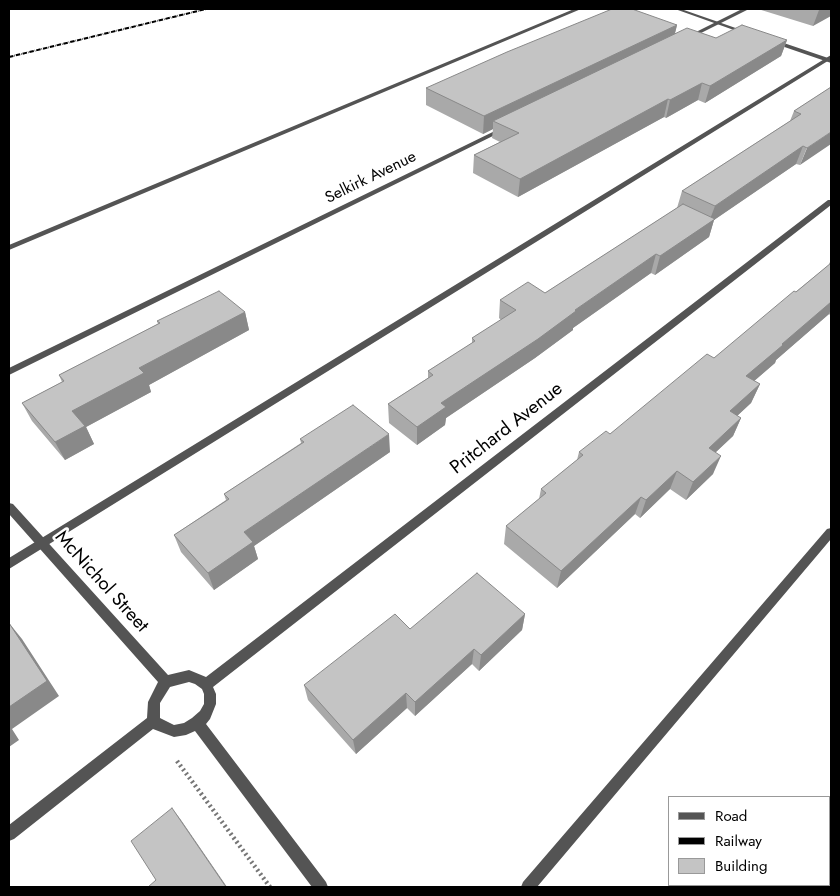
<!DOCTYPE html>
<style>
body{margin:0}
#map{position:relative;width:840px;height:896px;overflow:hidden;background:#fff;font-family:Jost,sans-serif}
canvas{display:block}
.frame{position:absolute;inset:0;border:10px solid #000;pointer-events:none}
.legend{position:absolute;left:668px;top:796px;width:162px;height:90px;box-sizing:border-box;background:#fff;border:1px solid #999;margin:0;padding:6px 9px;list-style:none;font-size:15px;color:#000}
.legend li{display:flex;align-items:center;gap:10px;height:25px}
.legend b{width:25px;border:1px solid #999}
</style>
<div id="map">
<canvas width="840" height="896"></canvas>
<div class="frame"></div>
<ul class="legend">
<li><b style="height:6px;background:#545454"></b>Road</li>
<li><b style="height:6px;background:#000"></b>Railway</li>
<li><b style="height:14px;background:#c4c4c4"></b>Building</li>
</ul>
</div>
<script>
const context = document.querySelector('canvas').getContext('2d');
context.lineJoin = 'round';
function poly(rows) {
  const path = new Path2D();
  for (const r of rows) {
    path.moveTo(r[0], r[1]);
    for (let i = 2; i < r.length; i += 2) path.lineTo(r[i], r[i + 1]);
  }
  return path;
}
function trace(path, color, width, dash) {
  context.strokeStyle = color;
  context.lineWidth = width;
  context.lineCap = dash ? 'butt' : 'round';
  context.setLineDash(dash || []);
  context.stroke(path);
}
function paint(path, color) {
  context.fillStyle = color;
  context.fill(path, 'evenodd');
}
function label(font, color, halo, rows, align = 'center') {
  context.font = font + ' Jost,sans-serif';
  context.lineWidth = 5;
  context.setLineDash([]);
  context.textBaseline = 'middle';
  context.strokeStyle = halo;
  context.fillStyle = color;
  for (const [text, x, y, turn = 0] of rows) {
    context.save();
    context.translate(x, y);
    context.rotate((+turn || 0) * Math.PI / 180);
    context.textAlign = isNaN(turn) ? turn : align;
    if (halo) context.strokeText(text, 0, 0);
    context.fillText(text, 0, 0);
    context.restore();
  }
}
trace(poly([
 [177,761,270,887]
]), '#767676', 4.5, [2, 3]);
paint(poly([
 [574,9,581,9,9,250,9,245,574,9],
 [831,55,831,59,9,569,9,558,831,55],
 [831,528,831,539,537,887,521,887,523,882,827,529,831,528]
]), '#545454');
paint(poly([
 [675,9,681,9,750,33,745,34,675,9],
 [772,39,831,59,831,63,770,42,769,41,772,39],
 [828,200,831,200,831,205,213,687,216,694,216,704,210,719,206,724,326,882,328,887,312,887,195,731,186,735,174,737,153,729,14,839,9,841,9,825,147,718,148,702,158,682,9,514,9,503,13,504,168,675,189,670,206,677,828,200],
 [189,682,195,684,202,689,204,694,204,704,200,711,192,718,184,723,174,725,160,718,160,703,170,687,189,682]
]), '#545454');
paint(poly([
 [742,9,749,9,689,39,684,38,742,9],
 [503,127,506,129,505,130,9,375,9,368,503,127]
]), '#545454');
trace(poly([
 [9,57,206,9]
]), '#000', 2, [4.5, 1, 0.5, 1]);
paint(poly([
 [758,9,831,9,813,26],
 [677,25,675,33,716,38,787,40,781,56,705,103,698,100,666,118,664,117,518,197,473,173,474,155,500,142,492,138,493,129,483,134,426,105,426,88],
 [831,87,800,165,796,164,714,220,709,237,655,275,651,273,573,328,573,330,535,358,446,418,445,425,417,445,389,423,388,404,428,378,428,371,472,343,472,338,501,320,499,318,500,300,545,293,677,208,682,191,790,121,794,111],
 [831,260,831,316,829,314,776,360,775,363,754,381,760,384,751,403,737,416,741,418,733,436,716,452,713,474,686,500,670,489,640,518,635,514,557,588,504,544,506,526,539,499,541,489,577,460,579,452,610,434,714,358,830,264,829,264],
 [245,312,249,330,149,385,151,392,86,427,94,444,65,460,32,421,22,403,62,382,59,375,158,324,157,321],
 [300,439,390,452,254,546,258,559,214,590,181,552,174,535,226,500,224,494,301,443],
 [525,614,522,630,479,671,472,664,415,716,407,708,356,754,308,700,304,685,410,629],
 [831,816,831,887,787,887,784,885,829,885,829,818]
]), '#a9a9a9');
paint(poly([
 [822,9,831,9,831,16,813,26,819,10],
 [677,25,673,41,493,121,493,129,483,134,484,116],
 [787,40,781,56,705,103,710,86],
 [702,83,698,100,666,118,670,100],
 [668,99,664,117,518,197,520,179],
 [831,132,831,144,800,165,807,148],
 [803,146,796,164,714,220,709,237,655,275,660,256,709,222,715,206],
 [656,254,651,273,573,328,573,330,535,358,446,418,445,425,417,445,417,427,441,403],
 [831,302,831,309,829,314,776,360,775,363,738,395,746,376,782,344],
 [245,312,249,330,149,385,151,392,86,427,94,444,65,460,55,442,72,411,139,368],
 [760,384,751,403,722,430,730,411],
 [741,418,733,436,701,466,709,448],
 [389,434,390,452,254,546,258,559,214,590,208,573,244,532],
 [721,456,713,474,686,500,693,482],
 [677,471,670,489,640,518,646,500],
 [641,497,635,514,557,588,561,571],
 [525,614,522,630,479,671,481,655],
 [9,623,22,639,59,696,12,729,19,740,9,747],
 [474,649,472,664,415,716,415,702],
 [406,693,407,708,356,754,353,740],
 [172,808,181,820,227,887,226,887]
]), '#898989');
const building = poly([
 [612,9,632,9,677,25,484,116,426,88,507,52,612,9],
 [742,25,787,40,710,86,702,83,670,100,668,99,520,179,474,155,519,133,493,121,687,28,716,38,742,25],
 [831,87,831,132,807,148,803,146,715,206,682,191,801,114,794,111,831,87],
 [683,204,715,219,660,256,656,254,575,310,576,311,538,339,441,403,446,407,417,427,388,404,433,375,428,371,475,341,472,338,516,310,500,300,528,282,545,293,683,204],
 [831,263,831,302,782,344,783,345,746,376,760,384,730,411,741,418,709,448,721,456,693,482,677,471,646,500,641,497,561,571,506,526,546,493,541,489,583,455,579,452,606,431,610,434,707,354,714,358,794,291,796,292,831,263],
 [219,291,245,312,139,368,144,373,72,411,85,426,55,442,22,403,64,381,59,375,160,323,157,321,219,291],
 [353,405,389,434,244,532,253,542,208,573,174,535,229,499,224,494,304,442,300,439,353,405],
 [477,573,525,614,481,655,474,649,415,702,406,693,353,740,304,685,395,614,410,629,477,573],
 [9,623,47,681,9,707,9,623],
 [172,808,226,887,148,887,156,880,131,841,172,808],
 [831,823,831,887,811,887,812,886,810,885,829,885,829,827,831,823]
]);
paint(building, '#c4c4c4');
trace(building, '#898989', 1);
label('16px', '#000', '#fff', [
 ["Selkirk Avenue",371,178,-26]
]);
label('19px', '#000', '#fff', [
 ["Pritchard Avenue",507,429,-38],
 ["McNichol Street",101,582,48]
]);
</script>
